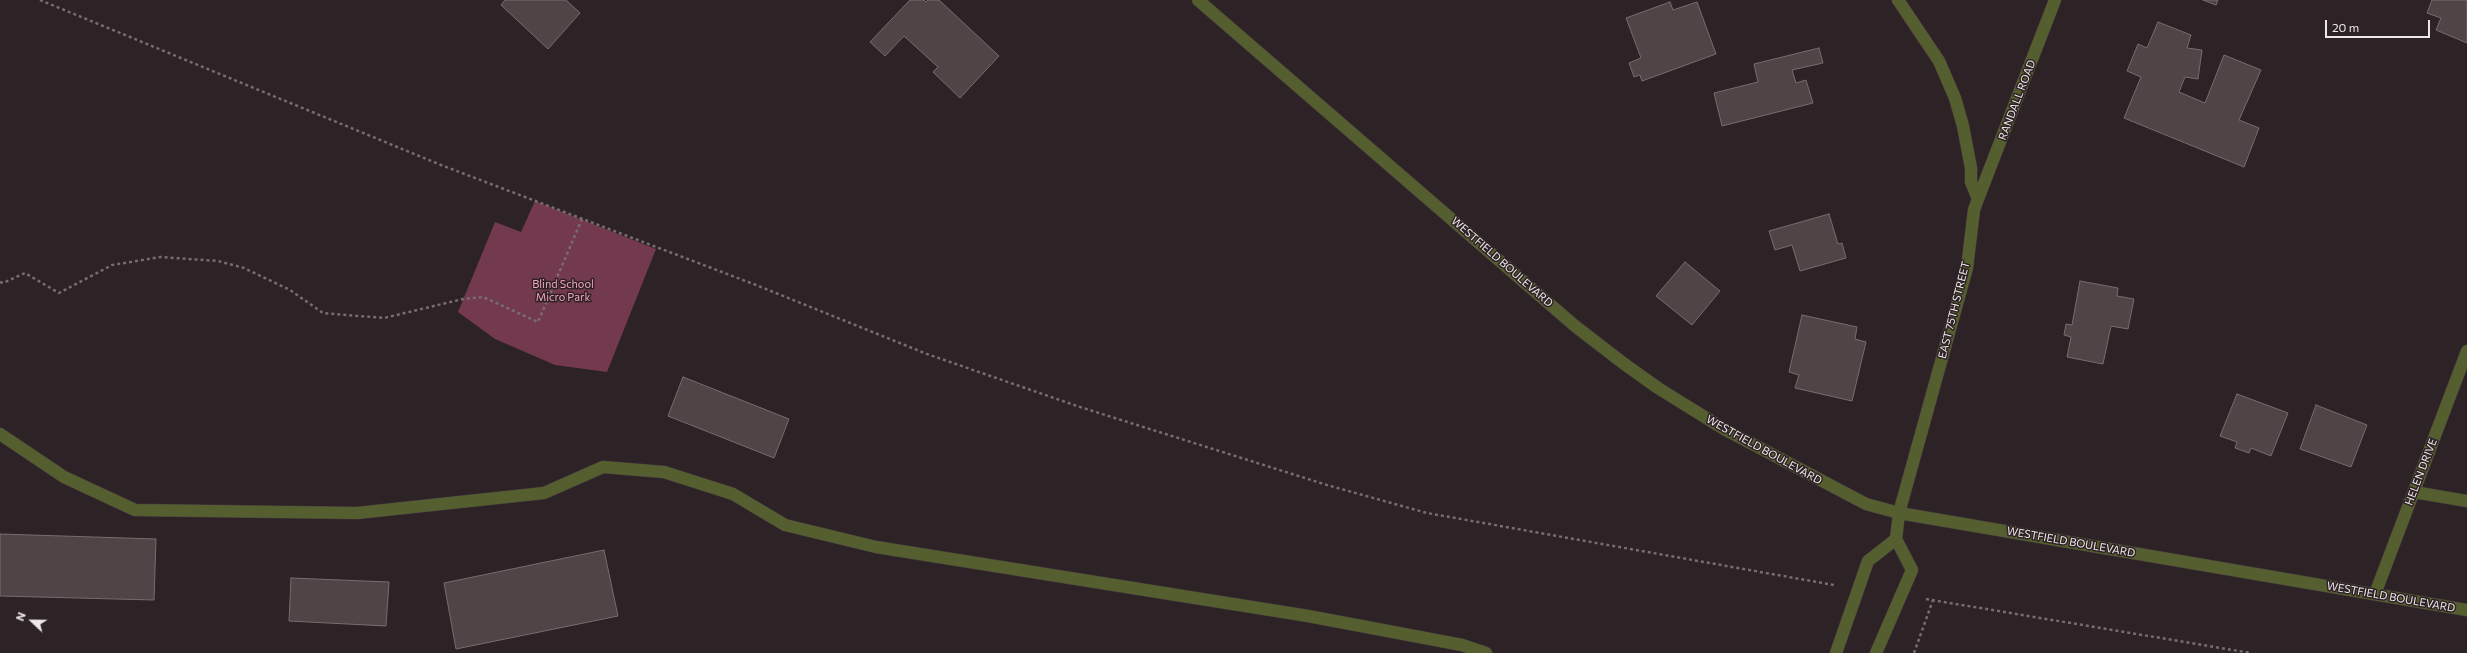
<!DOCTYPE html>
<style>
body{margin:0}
#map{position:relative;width:2467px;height:653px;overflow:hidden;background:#2d2225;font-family:Commissioner,sans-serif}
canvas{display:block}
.north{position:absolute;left:12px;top:601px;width:40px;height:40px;-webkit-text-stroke:3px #2d2225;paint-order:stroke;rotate:292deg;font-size:11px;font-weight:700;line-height:16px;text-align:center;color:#eee6e8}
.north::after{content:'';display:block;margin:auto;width:14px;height:18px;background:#eee6e8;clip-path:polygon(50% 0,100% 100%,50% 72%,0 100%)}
.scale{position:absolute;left:2325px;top:20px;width:105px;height:18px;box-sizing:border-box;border:2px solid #eee6e8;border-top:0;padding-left:5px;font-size:12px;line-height:14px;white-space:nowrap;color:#eee6e8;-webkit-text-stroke:3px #2d2225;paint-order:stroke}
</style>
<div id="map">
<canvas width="2467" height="653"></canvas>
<div class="north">N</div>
<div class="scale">20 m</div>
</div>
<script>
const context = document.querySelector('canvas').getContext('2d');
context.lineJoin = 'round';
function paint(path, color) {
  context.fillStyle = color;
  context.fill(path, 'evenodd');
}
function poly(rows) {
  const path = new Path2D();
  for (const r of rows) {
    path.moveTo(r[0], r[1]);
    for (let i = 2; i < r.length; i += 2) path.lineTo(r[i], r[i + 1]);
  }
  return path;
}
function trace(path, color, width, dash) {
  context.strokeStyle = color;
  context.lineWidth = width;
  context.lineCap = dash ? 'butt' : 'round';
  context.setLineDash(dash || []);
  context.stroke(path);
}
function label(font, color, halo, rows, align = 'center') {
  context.font = font + ' Commissioner,sans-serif';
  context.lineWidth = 3;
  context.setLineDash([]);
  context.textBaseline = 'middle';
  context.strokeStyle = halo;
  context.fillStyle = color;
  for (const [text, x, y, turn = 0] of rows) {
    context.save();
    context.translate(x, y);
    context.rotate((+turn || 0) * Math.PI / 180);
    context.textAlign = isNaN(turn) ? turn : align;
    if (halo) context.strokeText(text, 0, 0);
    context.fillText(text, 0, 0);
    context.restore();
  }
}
paint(poly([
 [535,201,656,249,607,372,555,365,495,339,458,312,495,222,521,232]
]), '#73394e');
const building = poly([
 [505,0,566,0,580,13,548,49,501,5,505,0],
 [910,0,924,0,926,2,928,0,939,0,999,56,960,98,933,72,938,67,904,36,885,56,870,42,910,0],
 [2203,0,2218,0,2216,5,2203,0],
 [2432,0,2467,0,2467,43,2436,30,2441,18,2427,13,2432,0],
 [1670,2,1673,10,1697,2,1716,54,1642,81,1640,75,1634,77,1629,63,1641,58,1626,18,1670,2],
 [2158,22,2191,35,2187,48,2202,50,2198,79,2185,77,2179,92,2205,103,2224,55,2261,70,2239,120,2259,128,2244,167,2124,118,2141,77,2127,71,2138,44,2147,48,2158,22],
 [1819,48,1823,63,1792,70,1796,83,1806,80,1813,103,1722,126,1714,93,1758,82,1754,64,1819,48],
 [1829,214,1838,244,1842,243,1846,258,1800,271,1792,245,1775,250,1769,231,1829,214],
 [1685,262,1720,291,1692,325,1656,296,1685,262],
 [2080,281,2118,288,2117,296,2134,299,2128,329,2111,326,2103,364,2067,357,2071,337,2064,335,2066,324,2072,325,2080,281],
 [1802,315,1857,327,1855,339,1866,342,1852,401,1795,388,1799,375,1789,372,1802,315],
 [683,377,789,419,774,458,668,416,683,377],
 [2237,394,2288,413,2271,456,2251,448,2249,453,2235,448,2237,442,2220,436,2237,394],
 [2316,405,2367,425,2351,467,2300,449,2316,405],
 [0,534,156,539,154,600,0,596,0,534],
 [604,550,618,616,456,649,444,583,604,550],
 [291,578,389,582,386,626,289,621,291,578]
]);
paint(building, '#504447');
trace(building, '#796c70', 1);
const minor = poly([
 [1198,0,1575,326,1623,363,1658,388,1724,429,1866,504,1899,513,2467,610],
 [1978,199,2055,0],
 [0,434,64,477,135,510,357,513,544,493,603,467,664,472,733,494,785,525,876,547,1308,616,1462,645,1486,653],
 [2414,492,2467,501],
 [2375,594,2467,351],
 [1836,653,1868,561,1896,539],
 [1876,653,1912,570,1896,539,1899,513,1967,268,1974,210,1978,199,1971,182,1971,168,1963,126,1955,98,1939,61,1898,0]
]);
trace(minor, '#483d40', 13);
trace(poly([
 [40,0,441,165,756,285,927,354,1080,407,1327,485,1427,513,1834,585],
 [0,282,3,283,25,273,59,293,112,265,160,257,218,261,244,268,290,290,323,313,384,318,463,299,483,297,538,322,582,219],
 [1926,599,2251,653],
 [1914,653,1933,600]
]), '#776d70', 2.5, [3, 3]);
trace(minor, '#545e2f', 12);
label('11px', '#eee6e8', '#2d2225', [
 ["RANDALL ROAD",2017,100,-69],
 ["WESTFIELD BOULEVARD",1502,262,41],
 ["EAST 75TH STREET",1954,310,-76],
 ["WESTFIELD BOULEVARD",1764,450,29],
 ["HELEN DRIVE",2421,472,-69],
 ["WESTFIELD BOULEVARD",2071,542,10],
 ["WESTFIELD BOULEVARD",2391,597,10]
]);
label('11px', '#f5a4bf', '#2d2225', [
 ["Blind School",563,284],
 ["Micro Park",563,297]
]);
</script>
